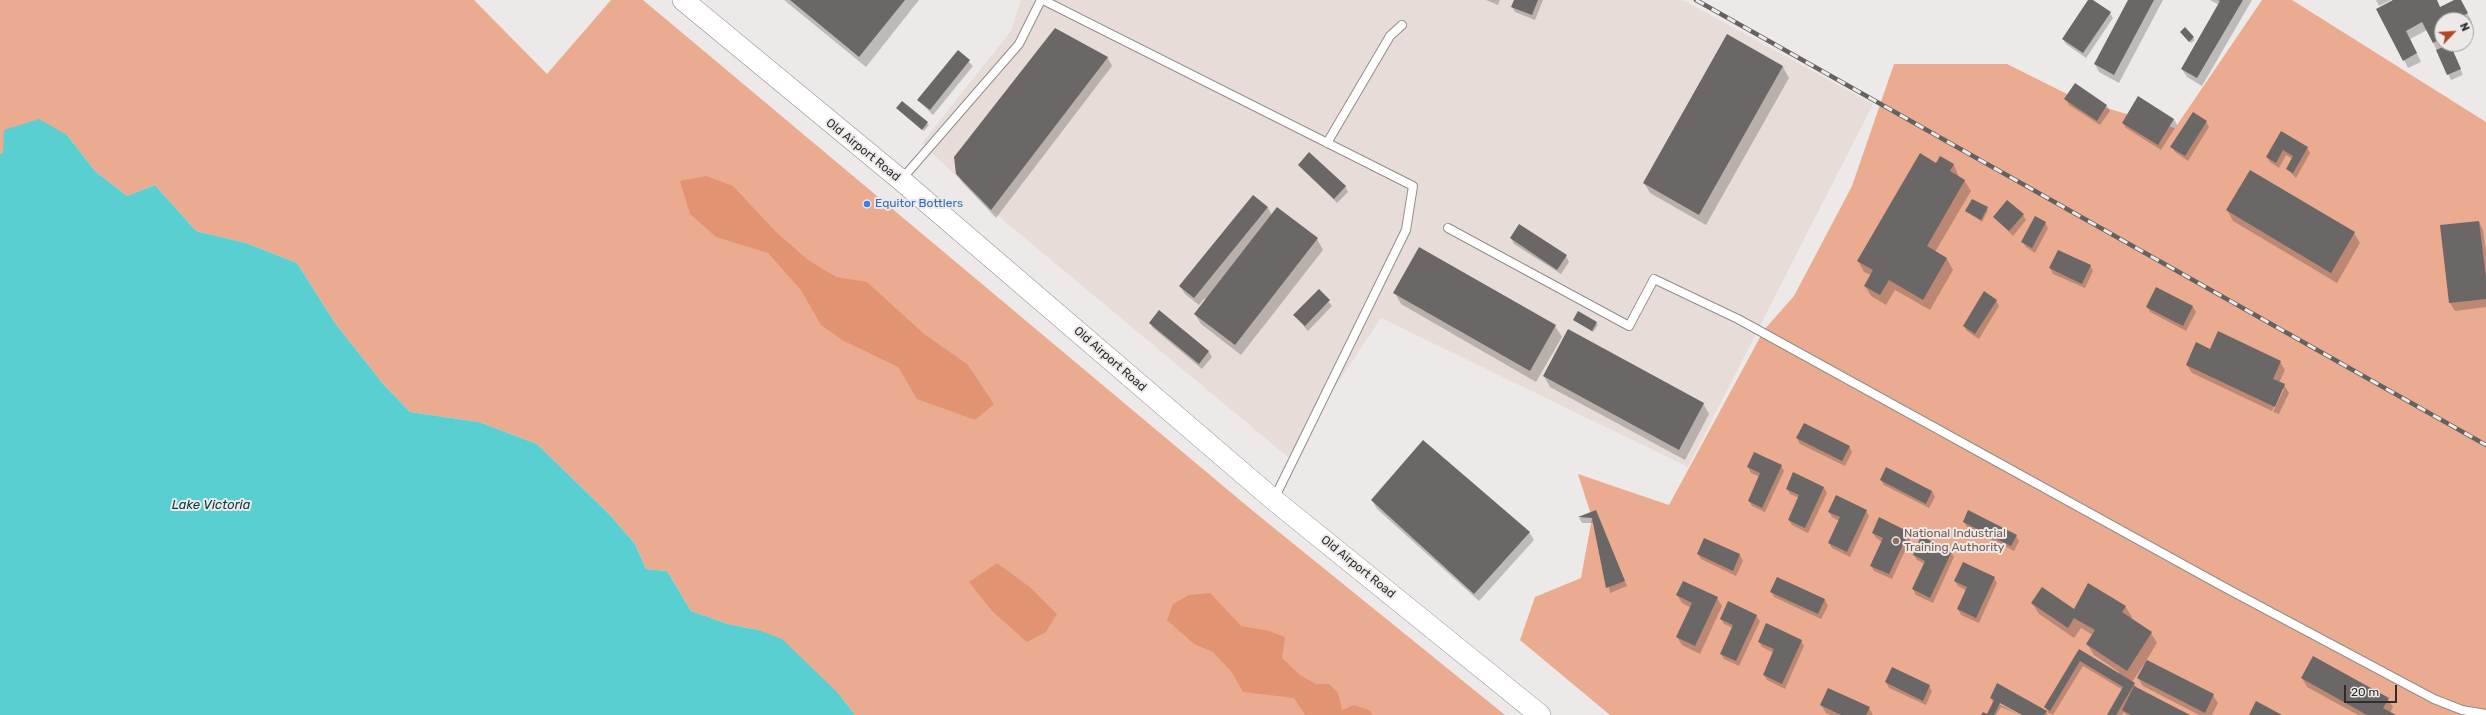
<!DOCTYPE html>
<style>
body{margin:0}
#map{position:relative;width:2486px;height:715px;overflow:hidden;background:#ede9e8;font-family:Rubik,sans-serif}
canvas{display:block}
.north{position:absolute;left:2434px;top:12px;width:40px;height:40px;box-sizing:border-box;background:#ede9e8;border:1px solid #a19e9d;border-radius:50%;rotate:65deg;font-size:11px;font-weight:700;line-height:16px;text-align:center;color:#2f2e2d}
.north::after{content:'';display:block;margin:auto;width:14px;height:18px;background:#b04827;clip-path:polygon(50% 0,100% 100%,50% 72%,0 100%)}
.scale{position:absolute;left:2344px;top:685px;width:53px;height:18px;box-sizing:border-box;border:2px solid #2f2e2d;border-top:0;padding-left:5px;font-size:12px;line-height:14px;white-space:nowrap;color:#2f2e2d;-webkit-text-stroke:3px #ede9e8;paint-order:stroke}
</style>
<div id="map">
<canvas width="2486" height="715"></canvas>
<div class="north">N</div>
<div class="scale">20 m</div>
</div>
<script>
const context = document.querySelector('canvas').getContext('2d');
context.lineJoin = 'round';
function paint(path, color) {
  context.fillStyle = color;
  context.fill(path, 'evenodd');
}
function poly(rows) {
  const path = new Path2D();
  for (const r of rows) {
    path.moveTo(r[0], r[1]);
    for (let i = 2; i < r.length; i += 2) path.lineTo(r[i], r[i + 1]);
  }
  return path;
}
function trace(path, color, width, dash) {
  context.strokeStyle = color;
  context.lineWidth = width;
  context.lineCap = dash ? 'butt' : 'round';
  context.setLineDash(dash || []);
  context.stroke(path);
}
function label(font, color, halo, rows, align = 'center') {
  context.font = font + ' Rubik,sans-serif';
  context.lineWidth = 4;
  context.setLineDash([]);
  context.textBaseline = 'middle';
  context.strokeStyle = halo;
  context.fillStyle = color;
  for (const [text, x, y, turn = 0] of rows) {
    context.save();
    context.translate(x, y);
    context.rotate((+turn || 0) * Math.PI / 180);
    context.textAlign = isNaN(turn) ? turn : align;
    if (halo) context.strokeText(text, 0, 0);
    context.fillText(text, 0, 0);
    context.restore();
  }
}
paint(poly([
 [1021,0,1683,0,1873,104,1688,467,1381,318,1288,457,991,210,922,143,1011,31]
]), '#e8dcd8');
paint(poly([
 [0,0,474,0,547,74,611,0,643,0,1253,511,1505,715,855,715,839,694,758,630,728,624,691,611,667,571,646,569,635,544,609,514,537,444,479,422,410,412,384,385,335,323,297,263,246,243,196,231,155,185,127,196,95,171,67,135,0,154],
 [2262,0,2292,0,2486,122,2486,715,1610,715,1520,640,1535,597,1581,578,1592,518,1578,474,1669,505,1764,330,1794,296,1852,186,1894,64,2007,64,2079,100,2175,128]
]), '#ebab90');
paint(poly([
 [706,176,733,186,776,232,808,260,836,277,867,282,924,334,967,364,994,404,975,420,917,399,898,367,842,340,821,325,801,290,768,253,716,237,690,214,680,181],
 [997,563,1031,588,1057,614,1046,632,1027,642,993,612,969,582],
 [1210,593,1241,626,1269,631,1285,637,1282,658,1300,675,1316,684,1329,684,1338,693,1342,710,1354,705,1369,710,1373,715,1305,715,1294,698,1243,692,1231,671,1213,652,1194,644,1167,620,1173,604,1189,595]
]), '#e29472');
paint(poly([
 [39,119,67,135,95,171,127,196,155,185,196,231,246,243,297,263,335,323,384,385,410,412,479,422,537,444,609,514,635,544,646,569,667,571,691,611,728,624,758,630,782,639,839,694,855,715,0,715,0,154,3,153,4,130]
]), '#59cfd2');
paint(poly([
 [784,0,919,0,866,67],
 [1486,0,1500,0,1498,5],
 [1515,0,1543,0,1535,20,1515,12,1512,7],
 [2089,0,2110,13,2113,18,2086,58,2066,44,2063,39],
 [2129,0,2163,0,2119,83,2099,72,2095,64],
 [2210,0,2252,0,2202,86,2187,77,2182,69,2219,5],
 [2376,0,2391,0,2379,6],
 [2392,0,2436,0,2440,8,2460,0,2472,22,2466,25,2466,20,2442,20,2442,44,2450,44,2463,75,2451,80,2427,30,2410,39,2421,62,2408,68,2404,60],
 [1055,29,1108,58,1112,66,996,218,962,182,957,174],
 [2185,29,2195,40,2191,43,2183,34],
 [1727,35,1783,67,1789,78,1706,225,1650,193,1644,183],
 [958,51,973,66,933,115,918,100],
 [2066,99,2107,106,2110,111,2100,125,2069,105],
 [897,108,927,123,929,125,924,131],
 [2174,119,2177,125,2161,150,2126,128,2123,123],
 [2206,122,2209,127,2188,161,2175,152,2172,147],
 [2281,132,2307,147,2310,153,2296,178,2287,169,2293,159,2286,155,2279,168,2270,162,2267,157],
 [1941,157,1954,165,1959,177,1964,180,1971,191,1935,252,1947,259,1953,270,1930,310,1895,290,1886,305,1871,296,1865,286,1871,275,1864,272,1858,261],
 [1299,165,1345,186,1348,192,1337,203],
 [1254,196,1268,208,1272,215,1317,239,1323,250,1241,355,1201,324,1195,314,1206,300,1204,299,1199,305,1185,294,1180,286],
 [1987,208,1988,210,1982,222,1966,211],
 [2227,210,2354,233,2360,243,2337,283,2233,221],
 [2023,215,2026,220,2013,236,1994,217],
 [2045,222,2048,228,2035,253,2026,247,2023,242],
 [2479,222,2483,230,2486,252,2486,307,2455,311,2450,303],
 [1511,238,1566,256,1569,262,1561,274,1514,244],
 [2090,265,2093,271,2085,288,2053,274,2050,268],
 [2156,289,2193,307,2196,312,2186,331,2150,312,2147,307],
 [1319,291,1332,306,1308,331,1294,315],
 [1395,293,1555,326,1562,337,1536,382,1401,304],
 [1996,300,1999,306,1979,339,1967,331,1964,326],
 [1160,311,1209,352,1212,357,1202,369,1153,328,1150,323],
 [1574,320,1596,323,1598,325,1593,332],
 [2211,350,2280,362,2285,370,2279,383,2284,385,2289,393,2279,414,2273,412,2284,389,2282,389,2272,411,2192,373,2187,365],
 [1544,376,1703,403,1709,414,1685,460,1550,387],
 [1797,438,1849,446,1852,452,1845,466,1800,444],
 [1781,466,1784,471,1765,512,1752,506,1749,501,1760,477,1751,473,1748,467],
 [1794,474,1824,488,1827,493,1808,533,1792,525,1789,520,1799,498,1790,494,1787,489],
 [1881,480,1932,491,1935,497,1929,508,1884,485],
 [1372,500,1529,532,1534,540,1479,601,1377,509],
 [1866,511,1869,516,1850,557,1832,548,1829,543,1839,521,1832,517,1829,512],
 [1595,512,1627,586,1610,593,1594,523,1582,523,1579,518],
 [1964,522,2016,536,2019,541,2014,551,1967,527],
 [1908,532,1911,538,1892,579,1874,571,1871,565,1882,542,1876,538,1873,533],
 [1705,539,1740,555,1743,561,1736,576,1701,559,1698,554],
 [1951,552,1954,557,1933,603,1916,595,1913,589,1925,564,1917,560,1914,555],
 [1777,578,1825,600,1828,606,1821,619,1774,597,1771,591],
 [1994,578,1997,583,1979,623,1961,615,1958,609,1967,591,1958,586,1955,581],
 [1677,595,1717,598,1722,606,1700,654,1682,645,1677,637,1691,608,1682,603],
 [2032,603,2074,611,2125,606,2132,617,2130,619,2151,633,2157,643,2146,661,2213,695,2218,703,2212,715,2199,715,2143,686,2138,678,2145,663,2132,682,2137,688,2188,715,2126,715,2124,712,2122,715,2108,715,2123,690,2083,666,2053,715,2046,712,2048,715,2024,715,1999,702,1999,704,2020,715,2001,707,1996,715,1989,715,1993,702,1991,698,1997,685,2048,712,2045,707,2080,650,2118,674,2119,672,2094,655,2087,644,2093,635,2081,628,2074,638,2039,614],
 [1756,616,1760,621,1739,666,1724,659,1721,654,1733,628,1724,624,1721,619],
 [1801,641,1804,646,1785,689,1767,680,1764,675,1774,653,1762,647,1759,642],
 [1892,668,1929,686,1932,691,1926,705,1889,688,1886,682],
 [2302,678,2388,699,2393,707,2390,713,2394,715,2358,715,2307,687],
 [1821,705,1869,708,1873,715,1830,715,1826,713]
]), '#0003');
paint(poly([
 [790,0,905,0,859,57],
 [1514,0,1538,0,1532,15,1511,7],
 [2088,0,2093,0,2111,12,2083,53,2062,39],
 [2128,0,2154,0,2114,75,2094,64],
 [2218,0,2243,0,2197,78,2181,69,2220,1],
 [2393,0,2437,0,2440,7,2454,0,2461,0,2468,13,2455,20,2442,20,2442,38,2433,43,2422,22,2406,31,2417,53,2403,61,2376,9],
 [2185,27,2194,37,2189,42,2180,32],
 [1055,28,1108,57,991,210,956,174,954,157],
 [1727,34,1783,66,1699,215,1643,183],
 [2450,44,2461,69,2447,75,2436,50],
 [958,50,970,60,930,110,917,100],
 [2075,83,2107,105,2097,121,2064,99],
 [2138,96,2174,119,2158,145,2122,123],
 [902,101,928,122,922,130,896,108],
 [2193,112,2207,121,2185,156,2170,147],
 [2281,131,2308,147,2293,173,2286,169,2293,156,2283,150,2276,163,2266,157],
 [1309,152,1346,186,1334,199,1298,165],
 [1920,153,1936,163,1940,156,1954,164,1950,171,1965,180,1927,246,1947,258,1923,300,1889,280,1880,295,1864,286,1873,270,1857,261],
 [2250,170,2355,232,2331,273,2226,210],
 [1253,195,1268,207,1194,298,1179,286],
 [1972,199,1988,207,1981,220,1965,211],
 [2007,200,2024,214,2009,231,1993,217],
 [1277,207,1318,238,1235,345,1194,314],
 [2035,216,2046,222,2032,248,2021,242],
 [2479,221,2486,278,2486,299,2449,303,2440,225],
 [1519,224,1567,255,1557,270,1510,238],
 [1419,247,1556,325,1530,371,1393,293],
 [2058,250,2091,265,2082,284,2049,268],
 [2156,287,2193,306,2183,326,2146,307],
 [1319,289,1330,300,1305,326,1293,315],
 [1984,291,1997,300,1975,334,1963,326],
 [1159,310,1209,351,1199,364,1149,323],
 [1578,311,1597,322,1592,331,1573,320],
 [1568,329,1704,403,1679,450,1543,376],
 [2218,331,2281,361,2273,379,2285,384,2275,407,2186,365,2196,342,2210,349],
 [1804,423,1850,446,1842,461,1796,438],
 [1423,440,1530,532,1474,594,1371,500],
 [1754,452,1782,465,1762,508,1748,501,1760,473,1747,467],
 [1886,467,1932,491,1926,504,1880,480],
 [1793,472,1824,487,1805,528,1788,520,1799,495,1786,489],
 [1836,495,1867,510,1847,552,1828,543,1840,517,1828,512],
 [1596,510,1625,581,1606,588,1592,518,1578,517],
 [1968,510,2017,535,2011,546,1963,522],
 [1879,517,1909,532,1889,574,1870,566,1883,538,1872,533],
 [1921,536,1952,551,1930,598,1912,589,1925,561,1913,555],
 [1704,538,1740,554,1733,571,1697,554],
 [1963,562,1995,577,1976,618,1957,609,1967,587,1954,581],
 [1777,577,1825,599,1818,614,1770,592],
 [1683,581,1718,597,1695,646,1676,637,1692,603,1676,595],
 [2088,583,2126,606,2122,612,2152,632,2127,671,2086,644,2095,630,2074,618,2068,628,2031,603,2042,587,2074,609],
 [1728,601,1757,615,1736,661,1720,654,1733,625,1720,619],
 [1766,623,1802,640,1782,684,1763,675,1774,649,1758,642],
 [2079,649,2135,683,2116,715,2107,715,2123,687,2080,661,2050,711,2044,707],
 [2313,656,2389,698,2383,708,2396,715,2367,715,2301,678],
 [2147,660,2214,694,2205,713,2137,678],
 [1892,667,1930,685,1923,701,1885,682],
 [1997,683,2047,711,2044,715,2022,715,2000,703,1994,715,1981,715,1983,712,1987,714,1994,700,1990,698],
 [2134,686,2190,715,2131,715,2122,710],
 [1828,688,1870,707,1866,715,1841,715,1820,705],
 [2256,701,2282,715,2249,715]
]), '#6a6766');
const lane = poly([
 [1043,0,1413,186,1406,230,1274,499],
 [1327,143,1390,36,1402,25],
 [901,180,1019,44,1041,0],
 [1448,228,1629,326,1654,279,1738,319,2222,586,2434,699,2462,710,2486,714]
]);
const secondary = poly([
 [683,0,901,180,1274,500,1540,715]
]);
trace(lane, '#908d8b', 10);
trace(secondary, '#908d8b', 22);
trace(lane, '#fff', 8);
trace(secondary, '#fff', 21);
const rail = poly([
 [1696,0,2486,445]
]);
trace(rail, '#646261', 4.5);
trace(rail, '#ede9e8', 3, [9]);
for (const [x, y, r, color] of [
 [867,204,4,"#3f7fe0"],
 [1896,541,4,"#8d6e63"]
]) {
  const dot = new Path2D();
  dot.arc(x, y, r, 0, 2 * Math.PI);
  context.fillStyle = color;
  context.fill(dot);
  trace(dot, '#ede9e8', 1.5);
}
label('12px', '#2f2e2d', '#ede9e8', [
 ["Old Airport Road",863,150,39],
 ["Old Airport Road",1110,359,41],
 ["Old Airport Road",1358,567,39]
]);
label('12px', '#366cbe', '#ede9e8', [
 ["Equitor Bottlers",875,204]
], 'left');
label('12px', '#785e54', '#ede9e8', [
 ["National Industrial",1904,534],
 ["Training Authority",1904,548]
], 'left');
label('italic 13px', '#084142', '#ede9e8', [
 ["Lake Victoria",211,505]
]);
</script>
